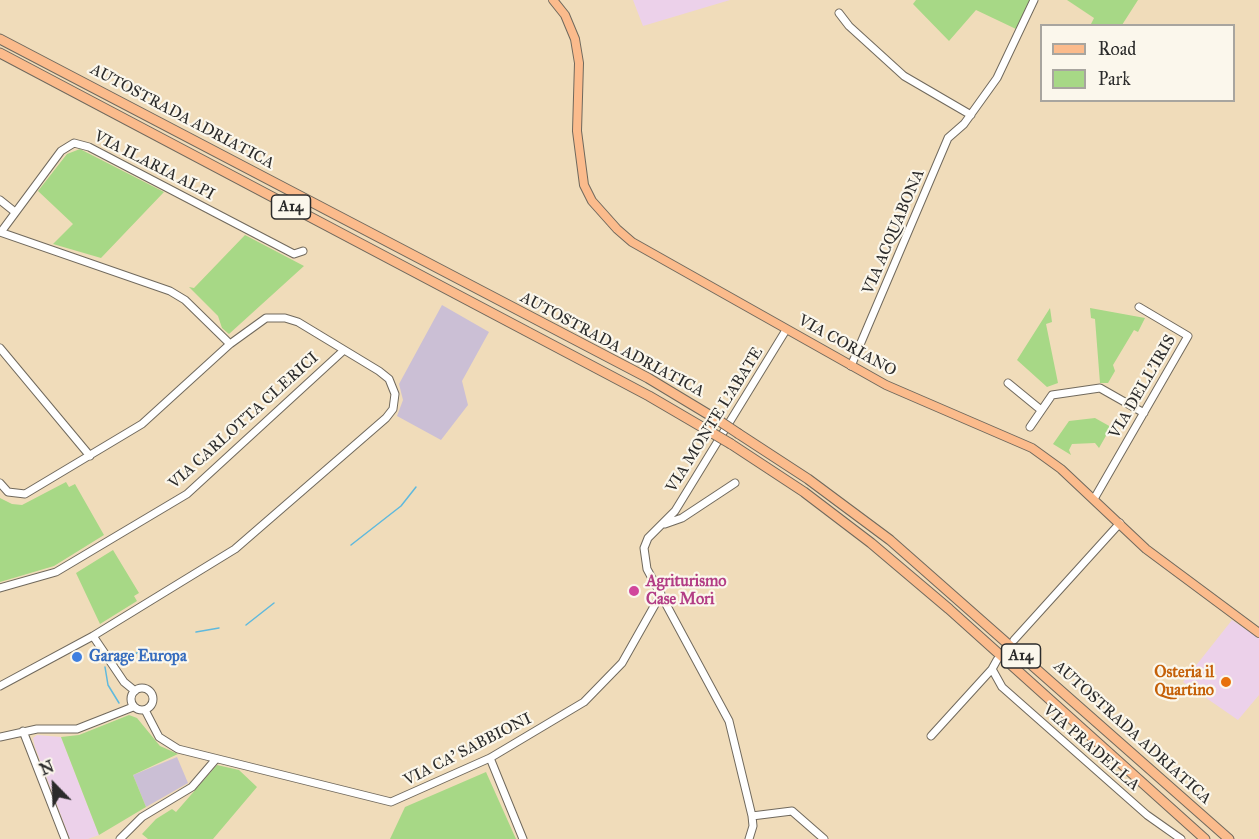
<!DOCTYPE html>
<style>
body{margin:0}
#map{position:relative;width:1259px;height:839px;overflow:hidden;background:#f0dcba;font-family:"IM FELL Great Primer",serif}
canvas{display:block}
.legend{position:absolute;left:1040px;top:24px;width:195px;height:78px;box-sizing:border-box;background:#fbf7ec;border:2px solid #a8a59f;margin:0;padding:8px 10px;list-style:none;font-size:18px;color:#2b2b2b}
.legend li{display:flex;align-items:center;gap:12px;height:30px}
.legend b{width:30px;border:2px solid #a8a59f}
.north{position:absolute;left:24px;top:755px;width:60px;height:60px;-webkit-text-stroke:4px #fbf7ec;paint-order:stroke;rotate:337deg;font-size:16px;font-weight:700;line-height:24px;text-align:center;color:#2b2b2b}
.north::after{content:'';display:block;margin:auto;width:21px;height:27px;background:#2b2b2b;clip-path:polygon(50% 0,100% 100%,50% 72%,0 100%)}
</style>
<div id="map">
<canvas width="1259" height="839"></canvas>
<ul class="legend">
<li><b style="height:8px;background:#fbbb8c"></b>Road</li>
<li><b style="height:16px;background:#a7d886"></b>Park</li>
</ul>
<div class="north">N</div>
</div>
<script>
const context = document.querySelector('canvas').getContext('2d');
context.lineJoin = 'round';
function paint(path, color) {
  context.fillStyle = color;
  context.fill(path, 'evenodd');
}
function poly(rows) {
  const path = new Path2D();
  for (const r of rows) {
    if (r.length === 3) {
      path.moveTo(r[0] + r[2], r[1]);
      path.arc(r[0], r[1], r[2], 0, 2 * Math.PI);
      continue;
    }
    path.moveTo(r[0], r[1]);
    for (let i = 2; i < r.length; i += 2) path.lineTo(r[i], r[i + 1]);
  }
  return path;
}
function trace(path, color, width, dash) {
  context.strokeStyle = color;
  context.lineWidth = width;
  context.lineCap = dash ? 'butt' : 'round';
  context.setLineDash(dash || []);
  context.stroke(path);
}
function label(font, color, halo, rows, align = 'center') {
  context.font = font + ' "IM FELL Great Primer",serif';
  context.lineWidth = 4.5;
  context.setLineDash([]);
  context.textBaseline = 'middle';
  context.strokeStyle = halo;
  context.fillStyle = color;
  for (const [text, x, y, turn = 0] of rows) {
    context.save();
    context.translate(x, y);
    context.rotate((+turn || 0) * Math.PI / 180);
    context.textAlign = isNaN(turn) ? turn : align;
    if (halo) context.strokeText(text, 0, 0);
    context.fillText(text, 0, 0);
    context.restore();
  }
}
paint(poly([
 [633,0,730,0,643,26],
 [1232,620,1259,638,1259,695,1238,720,1183,682],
 [37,735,61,737,99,835,88,839,70,839,35,747,33,738]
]), '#ecd1ea');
paint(poly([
 [442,305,489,332,462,381,468,405,441,440,397,416,403,400,399,384],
 [177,757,188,783,146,807,133,775]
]), '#cbbfd5');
paint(poly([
 [916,0,1030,0,1016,29,976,10,949,41,913,4],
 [1067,0,1138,0,1122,25,1090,26,1094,18],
 [80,149,164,192,101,258,53,244,73,224,38,191,67,154],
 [245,235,304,266,229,334,222,328,218,316,189,287,194,288],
 [1050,308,1052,322,1046,324,1058,383,1047,387,1017,360],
 [1090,308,1145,318,1138,332,1134,330,1113,365,1115,371,1108,383,1100,383,1095,319,1091,318],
 [1095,418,1111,427,1099,448,1095,443,1072,444,1069,450,1071,455,1053,444,1069,421],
 [66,482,69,487,75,484,104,535,54,566,0,582,0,498,12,504,22,505],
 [113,550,139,593,134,596,137,601,100,624,76,573],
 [129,715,137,718,160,746,178,754,133,775,146,807,99,835,61,737,79,735],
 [217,765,239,770,257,787,213,839,148,839,142,834,156,819,172,809,176,812],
 [486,772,516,839,390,839,405,807]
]), '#a7d886');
trace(poly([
 [351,545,401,506,416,487],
 [246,625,274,603],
 [196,632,219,628],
 [119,663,142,650],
 [105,667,108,685,119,703]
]), '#5fb9dd', 1.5);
const minor = poly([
 [839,13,849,26,904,76,971,115],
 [0,200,15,212],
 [0,232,170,291,185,300,230,344],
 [1,232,61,151,74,143,89,147,294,254,303,251],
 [786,330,675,511,648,538,644,548,647,569,729,721,752,816,792,811,824,839],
 [0,348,90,456],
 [851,366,948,138,964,124,997,78,1034,0],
 [1008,383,1041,410],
 [1030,427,1052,395,1100,388,1144,413],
 [0,483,8,492,25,494,142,424,230,344,266,318,285,318,298,322,379,371,389,379,395,394,393,409,386,418,235,549,93,636,0,686],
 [1094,499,1188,336,1139,307],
 [665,524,682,518,735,483],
 [0,588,56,572,187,494,344,350],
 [93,636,124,682,135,691],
 [1014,640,1120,523],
 [997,660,992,669,1002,687,1147,815,1181,839],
 [142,699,11],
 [145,710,159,737,178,749,391,802,490,758,584,702,622,663,661,594],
 [23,731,65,839],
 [931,736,992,669],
 [0,737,37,729,77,729,133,707],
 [490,758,523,839],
 [120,839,142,817,192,787,216,759],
 [749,839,753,826,752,816]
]);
const major = poly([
 [553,0,565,15,575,39,579,63,577,131,584,185,592,201,617,229,632,242,886,385,1032,448,1061,469,1146,549,1259,633]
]);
const highway = poly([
 [0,39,648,378,721,422],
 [0,53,649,396,714,434],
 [739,434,808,479,890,540,1229,839],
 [731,444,804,492,871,543,949,609,1205,839]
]);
trace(minor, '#70695d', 9);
trace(major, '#70695d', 10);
trace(highway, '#70695d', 11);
trace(minor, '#fff', 7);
trace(major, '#fbbb8c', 8);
trace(highway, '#fbbb8c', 9);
const highwayBridge = poly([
 [721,422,739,434],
 [714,434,731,444]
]);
trace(highwayBridge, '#70695d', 11, []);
trace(highwayBridge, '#fbbb8c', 9);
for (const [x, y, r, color] of [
 [634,591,6,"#d1479c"],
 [77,657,6,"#3f7fe0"],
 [1226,682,6,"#e8710a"]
]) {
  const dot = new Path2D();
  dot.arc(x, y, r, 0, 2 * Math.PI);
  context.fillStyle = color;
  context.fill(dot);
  trace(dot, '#fbf7ec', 2);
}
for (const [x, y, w] of [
 [291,207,39],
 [1021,656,39]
]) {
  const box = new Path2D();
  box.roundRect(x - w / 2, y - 12, w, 24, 4.5);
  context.fillStyle = '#fbf7ec';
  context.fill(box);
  trace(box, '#2b2b2b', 1.5);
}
label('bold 15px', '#2b2b2b', null, [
 ["A14",291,207],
 ["A14",1021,656]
]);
label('16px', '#2b2b2b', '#fbf7ec', [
 ["AUTOSTRADA ADRIATICA",182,117,28],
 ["VIA ILARIA ALPI",154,166,27],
 ["VIA ACQUABONA",894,232,-67],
 ["AUTOSTRADA ADRIATICA",612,345,28],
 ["VIA CORIANO",847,346,29],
 ["VIA DELL'IRIS",1143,387,-60],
 ["VIA MONTE L'ABATE",715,420,-58],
 ["VIA CARLOTTA CLERICI",244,421,-42],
 ["AUTOSTRADA ADRIATICA",1132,733,42],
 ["VIA PRADELLA",1091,748,41],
 ["VIA CA' SABBIONI",468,750,-27]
]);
label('bold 16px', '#b23c85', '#fbf7ec', [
 ["Agriturismo",646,582],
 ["Case Mori",646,600]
], 'left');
label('bold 16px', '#366cbe', '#fbf7ec', [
 ["Garage Europa",89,657]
], 'left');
label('bold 16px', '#c56008', '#fbf7ec', [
 ["Osteria il",1214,673],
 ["Quartino",1214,691]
], 'right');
</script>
